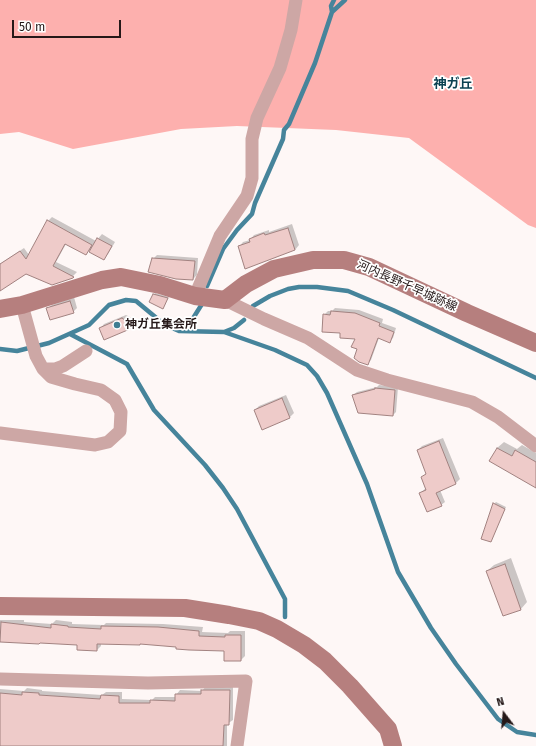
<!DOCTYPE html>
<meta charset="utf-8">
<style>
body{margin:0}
#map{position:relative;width:536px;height:746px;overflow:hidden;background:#fef7f6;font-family:"Fira Sans",sans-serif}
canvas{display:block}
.north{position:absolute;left:484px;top:694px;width:40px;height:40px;-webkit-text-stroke:3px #fff;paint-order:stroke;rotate:344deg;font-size:11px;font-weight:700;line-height:16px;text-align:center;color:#251818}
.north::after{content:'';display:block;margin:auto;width:14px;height:18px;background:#251818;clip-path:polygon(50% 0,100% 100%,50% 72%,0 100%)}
.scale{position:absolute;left:12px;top:20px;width:109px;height:18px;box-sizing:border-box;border:2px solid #251818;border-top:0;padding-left:5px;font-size:12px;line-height:14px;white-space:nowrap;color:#251818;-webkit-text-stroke:3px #fff;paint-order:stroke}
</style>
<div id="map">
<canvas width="536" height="746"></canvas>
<div class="north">N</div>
<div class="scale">50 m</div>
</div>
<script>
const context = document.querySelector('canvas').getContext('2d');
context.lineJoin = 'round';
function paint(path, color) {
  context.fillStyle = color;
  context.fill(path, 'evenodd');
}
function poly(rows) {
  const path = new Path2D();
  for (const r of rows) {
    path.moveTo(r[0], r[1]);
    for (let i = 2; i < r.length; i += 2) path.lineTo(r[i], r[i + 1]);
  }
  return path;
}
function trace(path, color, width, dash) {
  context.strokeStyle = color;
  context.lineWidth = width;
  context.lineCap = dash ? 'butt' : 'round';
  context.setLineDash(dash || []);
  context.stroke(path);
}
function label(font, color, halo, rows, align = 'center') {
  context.font = font + ' "Fira Sans","Noto Sans JP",sans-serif';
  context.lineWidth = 3.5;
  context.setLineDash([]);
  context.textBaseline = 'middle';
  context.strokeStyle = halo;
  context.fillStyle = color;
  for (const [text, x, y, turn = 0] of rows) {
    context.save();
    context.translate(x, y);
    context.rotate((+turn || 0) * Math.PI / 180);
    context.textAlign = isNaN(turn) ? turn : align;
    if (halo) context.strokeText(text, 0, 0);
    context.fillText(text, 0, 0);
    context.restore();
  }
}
paint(poly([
 [0,0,536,0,536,228,528,225,409,138,336,130,237,126,181,129,73,149,19,132,0,134]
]), '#fdb0ae');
paint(poly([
 [52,217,96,241,102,234,115,242,108,254,104,258,89,250,85,254,66,244,56,262,77,272,72,277,26,272,0,288,0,264,24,248,29,255,48,221],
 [292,224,299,245,295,250,239,247,243,242,250,240,254,235,269,230,269,232],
 [157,255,198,258,197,275,193,279,153,259],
 [155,293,169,297,163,308,153,295],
 [74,297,77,308,73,312,47,309,52,305],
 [335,308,359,310,383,319,382,323,396,328,393,338,389,341,379,338,371,360,367,364,359,349,356,338,341,332,324,315,328,311,332,311],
 [126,315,130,317,133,324,129,328,100,329,104,324],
 [379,385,398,387,396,412,393,415,358,412,353,395,357,392,377,387],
 [286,395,294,413,290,417,262,429,255,410,259,406],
 [443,438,460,479,456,483,440,490,445,502,441,505,420,493,426,488,422,477,427,473,418,450,422,446],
 [504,442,517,449,522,445,536,453,536,483,490,461,497,448],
 [496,502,506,507,492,539,494,504],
 [511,558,527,602,521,609,504,615,487,571,494,565],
 [0,620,24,620,24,622,52,624,56,620,72,622,72,624,104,625,106,623,163,624,203,627,202,632,228,633,230,631,245,631,245,656,241,660,226,650,141,643,101,643,101,646,97,650,78,644,41,642,39,643,0,641],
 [206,686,233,686,233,720,227,724,227,746,0,746,0,689,24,691,27,688,42,690,42,691,102,695,106,692,122,692,122,699,152,700,155,697,176,697,176,695,180,690,202,691]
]), '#0003');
trace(poly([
 [332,12,331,6,334,0],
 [207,286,223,249,237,230,252,214,255,203,283,139,284,130,289,124,315,63,332,12,345,0],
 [253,306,270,296,288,289,299,287,317,287,348,291,393,310,536,378],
 [185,331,202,304],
 [224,332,234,328,244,320],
 [70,334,127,364,154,410,205,465,223,488,237,509,285,599,285,617],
 [0,349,17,351,49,343,89,325,109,305,126,300,136,301,165,325,179,331,224,332,275,350,307,365,317,376,327,393,367,484,398,572,431,628,456,664,498,719,517,732,536,735]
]), '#46849b', 4.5);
const building = poly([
 [47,220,92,245,86,255,65,244,53,266,74,277,73,278,52,285,26,274,0,291,0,264,20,251,26,259,47,220],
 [288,228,295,250,245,269,238,246,250,242,249,239,264,233,265,235,288,228],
 [97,238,112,246,104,260,89,252,97,238],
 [152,258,195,261,193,280,176,279,148,272,152,258],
 [153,294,168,298,163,309,149,302,153,294],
 [70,301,74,313,50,320,46,308,70,301],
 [331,311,355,313,380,323,379,326,394,332,390,343,378,338,368,365,359,362,354,358,357,349,351,347,355,339,340,338,340,333,322,332,323,314,330,315,331,311],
 [122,318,126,321,130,329,104,340,99,328,122,318],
 [375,388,395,390,393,416,358,413,352,395,375,389,375,388],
 [282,398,290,418,262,430,254,410,282,398],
 [439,441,456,484,436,493,442,506,427,512,419,493,426,490,421,477,426,474,417,450,439,441],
 [497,448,512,456,515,450,536,462,536,488,489,461,497,448],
 [493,503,505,509,491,542,481,539,493,503],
 [505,564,521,610,503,616,486,571,505,564],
 [1,622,51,628,51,624,68,626,68,627,101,629,101,626,158,627,199,631,199,636,225,637,225,635,241,635,241,661,224,661,224,651,189,650,176,649,176,647,140,644,140,645,97,644,97,651,77,650,77,645,40,643,39,644,0,642,1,622],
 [201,690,230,690,229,725,224,725,223,746,0,746,0,693,22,695,22,692,39,693,39,695,100,699,101,695,119,696,119,703,150,703,150,700,175,701,175,694,201,694,201,690]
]);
paint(building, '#eecbc9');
trace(building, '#a28280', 1);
trace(poly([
 [195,296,220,236,247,196,252,178,252,139,257,118,280,68,291,30,296,0],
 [225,300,264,319,308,338,357,370,387,380,472,402,498,417,536,446],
 [43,369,55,369,63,366,86,351],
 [0,433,95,445,108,442,120,431,121,412,115,400,101,390,75,384,51,377,43,369,36,356,22,305],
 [0,679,148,683,246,681,237,746]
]), '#cda7a5', 13);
trace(poly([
 [0,309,22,305,102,280,121,277,160,285,195,296,225,300,246,284,274,269,313,260,344,260,369,267,467,313,536,343],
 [0,606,185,608,229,615,259,621,277,629,304,645,325,661,350,686,388,729,393,746]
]), '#b67f7e', 18);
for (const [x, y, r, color] of [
 [117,325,4,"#3f7d92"]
]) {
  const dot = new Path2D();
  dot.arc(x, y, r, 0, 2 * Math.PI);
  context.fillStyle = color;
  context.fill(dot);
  trace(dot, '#fff', 1.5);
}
label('12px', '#251818', '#fff', [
 ["河内長野千早城跡線",407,286,24]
]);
label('bold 12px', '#251818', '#fff', [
 ["神ガ丘集会所",125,325]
], 'left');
label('bold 13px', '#0b4151', '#fff', [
 ["神ガ丘",453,84]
]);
</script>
